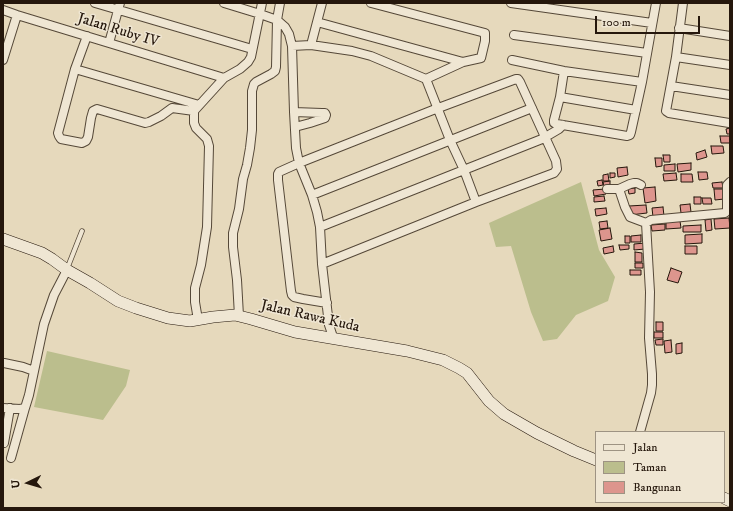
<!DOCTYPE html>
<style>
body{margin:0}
#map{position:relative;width:733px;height:511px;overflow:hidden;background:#e6d9bc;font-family:"IM FELL DW Pica",serif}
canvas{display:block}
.frame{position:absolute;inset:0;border:4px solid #25170c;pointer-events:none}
.legend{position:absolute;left:595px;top:431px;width:130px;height:72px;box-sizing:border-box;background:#efe6d3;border:1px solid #9e9383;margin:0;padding:5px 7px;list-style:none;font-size:12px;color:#25170c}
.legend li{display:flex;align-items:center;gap:8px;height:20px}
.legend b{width:20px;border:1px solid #9e9383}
.north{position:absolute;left:8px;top:463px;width:40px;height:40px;-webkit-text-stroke:3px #efe6d3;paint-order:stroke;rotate:265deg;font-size:11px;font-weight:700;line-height:16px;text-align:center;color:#25170c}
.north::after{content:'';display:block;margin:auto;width:14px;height:18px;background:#25170c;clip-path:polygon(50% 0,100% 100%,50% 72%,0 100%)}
.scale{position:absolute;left:595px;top:16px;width:105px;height:18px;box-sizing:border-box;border:2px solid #25170c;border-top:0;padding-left:5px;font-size:12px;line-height:14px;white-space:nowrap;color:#25170c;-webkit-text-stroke:3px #efe6d3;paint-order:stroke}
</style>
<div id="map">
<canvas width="733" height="511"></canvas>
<div class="frame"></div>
<ul class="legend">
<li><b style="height:5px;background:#efe6d3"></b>Jalan</li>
<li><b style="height:11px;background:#bbbe8d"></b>Taman</li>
<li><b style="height:11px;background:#dd958d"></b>Bangunan</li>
</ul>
<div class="north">U</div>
<div class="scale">100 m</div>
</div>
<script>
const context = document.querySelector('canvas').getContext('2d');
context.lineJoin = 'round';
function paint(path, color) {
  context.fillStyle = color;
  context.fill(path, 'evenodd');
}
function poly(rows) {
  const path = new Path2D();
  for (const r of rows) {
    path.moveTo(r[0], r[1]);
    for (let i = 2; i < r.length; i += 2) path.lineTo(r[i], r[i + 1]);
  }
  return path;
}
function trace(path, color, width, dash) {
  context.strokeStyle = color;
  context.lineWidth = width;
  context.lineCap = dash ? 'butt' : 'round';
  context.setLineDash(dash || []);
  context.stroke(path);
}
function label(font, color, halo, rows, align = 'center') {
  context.font = font + ' "IM FELL DW Pica",serif';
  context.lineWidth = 3;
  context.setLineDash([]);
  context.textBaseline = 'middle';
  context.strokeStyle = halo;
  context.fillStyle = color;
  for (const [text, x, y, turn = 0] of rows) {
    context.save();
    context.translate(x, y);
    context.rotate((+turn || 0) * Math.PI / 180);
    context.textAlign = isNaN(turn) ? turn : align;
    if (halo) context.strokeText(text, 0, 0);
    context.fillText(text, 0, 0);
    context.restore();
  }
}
paint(poly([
 [581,182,599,250,615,277,608,301,576,315,557,339,543,341,531,312,511,246,496,247,489,223],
 [47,351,130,370,126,386,103,420,34,407]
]), '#bbbe8d');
const building = poly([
 [730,128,730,134,727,134,726,129,730,128],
 [720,136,730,136,730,143,721,143,720,136],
 [711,146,723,146,724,153,712,154,711,146],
 [705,150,707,157,697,160,696,153,705,150],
 [663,155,670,155,670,162,664,162,663,155],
 [655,158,662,158,662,166,656,167,655,158],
 [691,163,691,170,678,172,677,164,691,163],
 [675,164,675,171,664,171,664,165,675,164],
 [627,167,628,175,618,177,617,168,627,167],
 [698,172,707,172,708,179,699,180,698,172],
 [610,173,615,173,615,177,610,178,610,173],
 [676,173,677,180,664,181,663,174,676,173],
 [608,174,609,181,603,181,603,175,608,174],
 [681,174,692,174,693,182,681,182,681,174],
 [602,180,603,185,598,186,597,181,602,180],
 [610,181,610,185,604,186,603,182,610,181],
 [722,182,723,188,713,188,712,183,722,182],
 [655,187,656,201,645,203,643,188,655,187],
 [635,188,635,193,629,194,628,189,635,188],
 [605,189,606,194,594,196,593,190,605,189],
 [714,189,723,189,724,199,715,200,714,189],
 [604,196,605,201,594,202,594,197,604,196],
 [694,197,701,197,701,204,694,204,694,197],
 [702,198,711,198,712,204,703,204,702,198],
 [690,204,691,212,681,213,680,205,690,204],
 [646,205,647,213,630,215,629,206,646,205],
 [663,207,664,216,653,217,652,208,663,207],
 [606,208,607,214,596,216,595,209,606,208],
 [729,218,730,228,715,229,714,219,729,218],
 [711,219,712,230,706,231,705,220,711,219],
 [607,221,608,228,600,229,599,222,607,221],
 [680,221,681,228,666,229,666,222,680,221],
 [665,224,665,230,652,231,651,225,665,224],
 [701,225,701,232,683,232,683,226,701,225],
 [610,228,612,239,601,241,599,230,610,228],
 [702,234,702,243,685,244,685,235,702,234],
 [641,235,641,242,631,242,631,236,641,235],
 [625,236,630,236,630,243,625,243,625,236],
 [645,243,645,249,634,250,634,244,645,243],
 [619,245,629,245,629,249,620,250,619,245],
 [613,246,614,252,604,254,603,248,613,246],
 [685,246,697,246,697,254,685,254,685,246],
 [635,252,642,253,642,262,635,262,635,252],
 [635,263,643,263,643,268,635,268,635,263],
 [671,268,682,272,678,283,667,280,671,268],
 [630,270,641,270,641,275,630,275,630,270],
 [656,322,663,322,663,331,656,331,656,322],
 [654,332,663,332,663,338,654,338,654,332],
 [663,339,663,345,656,345,655,340,663,339],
 [671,340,672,352,665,353,664,341,671,340],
 [682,343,682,353,676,354,676,344,682,343]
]);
paint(building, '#dd958d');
trace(building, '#25170c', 1);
const lane = poly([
 [67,269,82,231]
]);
const street = poly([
 [95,3,252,49],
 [224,3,260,14,277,20,285,27,289,34,292,46,294,112,296,148,299,163,312,195,317,212,320,227,322,264,329,325,333,337],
 [371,3,485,33,485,41,481,58,463,62,426,79],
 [511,3,652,23],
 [683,3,676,57,666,111,669,113,729,123],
 [3,10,17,15,224,78],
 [317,22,463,62],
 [679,28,730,36],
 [514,35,647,53],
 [87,36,75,69,58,133,59,136,61,139,82,143,86,141,88,137,91,118,93,111,97,109,145,123,149,122,161,116,172,108,194,111,224,78,240,69,248,62,251,57,262,3],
 [109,43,120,3],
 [311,45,322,3],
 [292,46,311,45,352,51,371,56,426,79,450,140,464,170,476,202],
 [676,57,730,65],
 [3,60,17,15],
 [512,60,564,71,642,82],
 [75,69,199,105],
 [564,71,560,97,554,120,554,123,557,124,627,136,630,135,631,132,642,82,656,3],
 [671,86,730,95],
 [560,97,636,110],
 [194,111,194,123,196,128,207,139,209,146,207,227,201,265,195,288,195,302,198,320],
 [294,112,322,113,325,113,326,115,325,118,310,123,295,127],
 [607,189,619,189,630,184,634,183,637,183,641,185],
 [619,189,625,207,630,217,646,223],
 [312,195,532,108],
 [320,227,542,139,559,129,563,125],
 [322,264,476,202,554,173,557,169,556,161,520,82,518,79,516,79,433,110,299,163,279,172,278,174,278,180,291,291,292,295,294,297,303,299,327,303],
 [239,316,237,280,233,247,233,233,239,209,243,179,247,165,250,148,252,130,252,91,254,84,256,82,271,74,275,71,276,67,277,20,280,3],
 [4,363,23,367,34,371],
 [3,408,20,409,25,408,29,395,44,324,54,295,67,270],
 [640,432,651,393,652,385,652,374,649,338,650,292,646,223,651,220,725,213,727,211,727,185,730,182],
 [4,443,10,408],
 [11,458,25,408]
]);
const secondary = poly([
 [3,239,42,253,52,259,67,270,90,283,118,301,136,308,168,318,190,321,213,317,235,315,251,319,295,332,407,351,443,360,459,368,467,373,489,401,504,414,537,433,574,451,596,460],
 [724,498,730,501]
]);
trace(lane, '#554838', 5.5);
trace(street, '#554838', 10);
trace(secondary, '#25170c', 12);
trace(lane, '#efe6d3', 4);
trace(street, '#efe6d3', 8);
trace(secondary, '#efe6d3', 11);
label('15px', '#25170c', '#efe6d3', [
 ["Jalan Ruby IV",118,31,17],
 ["Jalan Rawa Kuda",310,317,13]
]);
</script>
